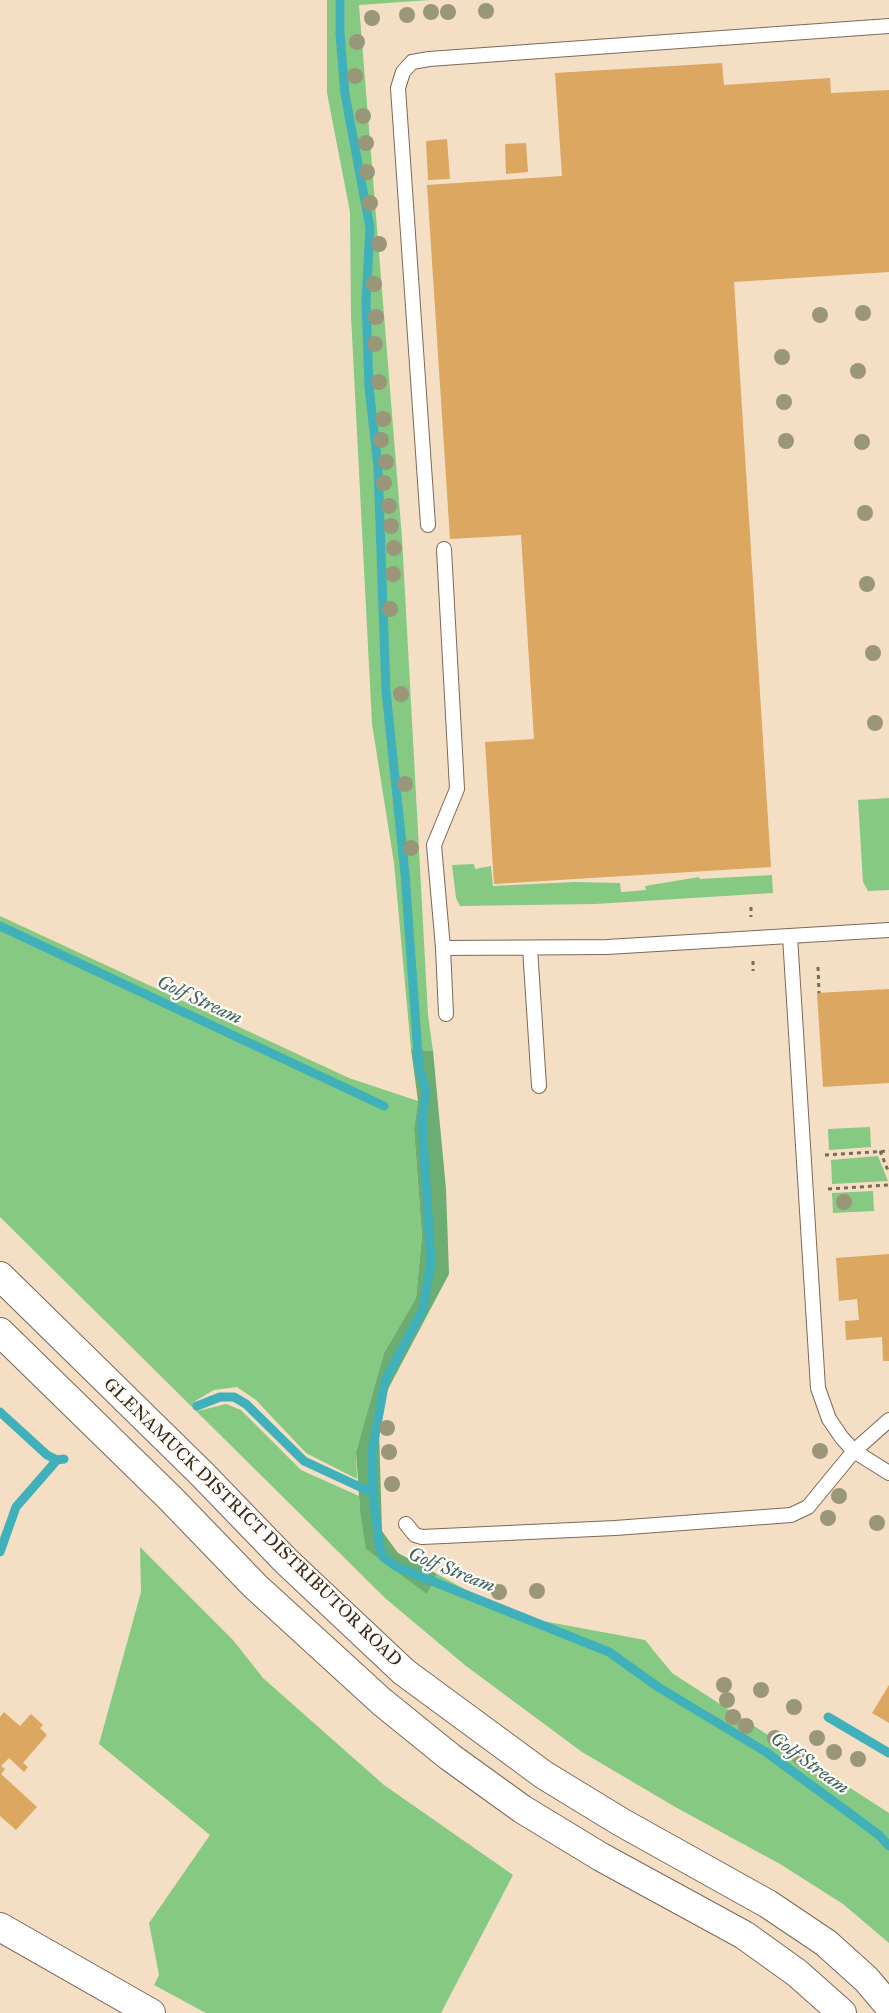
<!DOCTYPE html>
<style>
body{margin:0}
canvas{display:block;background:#f4dfc4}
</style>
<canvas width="889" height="2013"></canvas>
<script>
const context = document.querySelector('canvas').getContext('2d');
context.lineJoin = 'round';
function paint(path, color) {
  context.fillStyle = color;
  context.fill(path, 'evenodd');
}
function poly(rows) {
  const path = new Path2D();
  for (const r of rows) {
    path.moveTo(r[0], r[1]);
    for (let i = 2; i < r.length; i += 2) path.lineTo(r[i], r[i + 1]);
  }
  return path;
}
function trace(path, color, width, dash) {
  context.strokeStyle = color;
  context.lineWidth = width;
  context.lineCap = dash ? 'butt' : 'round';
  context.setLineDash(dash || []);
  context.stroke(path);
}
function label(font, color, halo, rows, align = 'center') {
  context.font = font + ' "IM FELL Great Primer",serif';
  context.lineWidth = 4.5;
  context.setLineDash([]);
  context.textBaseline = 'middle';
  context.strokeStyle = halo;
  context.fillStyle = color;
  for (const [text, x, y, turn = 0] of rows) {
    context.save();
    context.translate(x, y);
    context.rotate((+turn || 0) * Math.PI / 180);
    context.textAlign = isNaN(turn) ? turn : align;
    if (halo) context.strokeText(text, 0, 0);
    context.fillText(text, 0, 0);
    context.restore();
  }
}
paint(poly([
 [327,0,430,0,359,5,402,538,428,1015,433,1051,411,1049,394,863,372,724,351,316,350,212,327,93],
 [889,798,889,890,868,891,863,882,858,800],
 [474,864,475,869,491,866,493,886,575,882,620,883,621,892,646,890,645,886,699,877,700,879,772,875,773,893,595,904,460,906,456,898,452,865],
 [0,916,349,1078,418,1101,414,1129,422,1236,416,1298,384,1353,356,1452,357,1479,306,1453,256,1400,237,1387,214,1390,195,1401,198,1411,226,1404,241,1410,301,1470,359,1496,360,1510,427,1594,437,1574,468,1591,543,1621,645,1640,672,1673,889,1813,889,1943,843,1904,780,1864,677,1808,582,1752,466,1666,385,1598,0,1217],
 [870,1127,871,1147,829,1150,828,1129],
 [878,1156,888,1181,832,1184,831,1160],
 [873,1191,874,1211,833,1213,832,1193],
 [140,1547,233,1640,263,1678,384,1785,513,1875,441,2013,206,2013,154,1985,159,1975,149,1923,210,1835,99,1744,141,1592]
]), '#85c983');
paint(poly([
 [411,1049,433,1051,446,1189,449,1274,387,1391,379,1429,382,1531,398,1553,437,1574,427,1594,366,1549,360,1510,356,1452,384,1353,416,1298,422,1236,414,1129,418,1101]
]), '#6cad71');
trace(poly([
 [340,0,340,34,345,94,370,228,366,301,369,387,378,467,386,691,405,874,419,1068,426,1091,422,1120,431,1263,423,1309,385,1381,372,1452,373,1493,379,1544,383,1557,397,1567,609,1652,658,1687,766,1752,879,1835,889,1846],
 [0,926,384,1106],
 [197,1406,220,1397,234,1397,246,1404,304,1461,373,1493],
 [0,1412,47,1455,57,1460,64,1459],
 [0,1552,16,1507,57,1460],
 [828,1717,889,1753]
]), '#40b0ba', 9);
paint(poly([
 [722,63,724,85,830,78,831,93,889,90,889,272,734,282,771,867,494,884,485,742,534,739,521,535,450,539,427,185,562,176,555,73],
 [447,139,450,179,428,180,426,141],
 [526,143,528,172,506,174,505,144],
 [889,989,889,1083,823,1087,817,993],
 [889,1254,889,1361,883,1361,882,1337,846,1340,845,1321,859,1320,857,1299,839,1301,836,1258],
 [889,1685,889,1723,872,1713],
 [4,1712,20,1726,31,1714,43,1725,40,1728,47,1735,23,1763,28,1767,24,1772,9,1758,1,1766,5,1769,1,1774,37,1807,16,1830,0,1816,0,1717]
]), '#dba761');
const service = poly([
 [428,525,398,88,403,72,412,62,429,59,889,26],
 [444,549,457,789,434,845,443,948,446,1014],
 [790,936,818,1388,829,1419,842,1438,854,1451,889,1473],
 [443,948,607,947,889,930],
 [530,948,539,1086],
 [406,1524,415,1535,422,1537,615,1528,791,1515,808,1507,854,1451,889,1420]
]);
const tertiary = poly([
 [0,1927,151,2013]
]);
const secondary = poly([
 [0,1276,202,1474,286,1561,404,1672,544,1775,621,1822,768,1904,826,1943,866,1979,889,2006],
 [0,1332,170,1498,255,1586,382,1702,450,1757,522,1809,601,1857,744,1935,797,1973,842,2013]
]);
trace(service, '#7c6958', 16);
trace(tertiary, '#7c6958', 30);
trace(secondary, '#7c6958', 30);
trace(poly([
 [751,907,751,917],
 [753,961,753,971],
 [818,967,819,993],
 [880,1151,889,1173],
 [825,1155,889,1151],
 [828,1189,889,1185]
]), '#7c6958', 3, [4, 4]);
trace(service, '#fff', 14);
trace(tertiary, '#fff', 28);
trace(secondary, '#fff', 28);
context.fillStyle = '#9a9679';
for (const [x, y] of [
 [486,11],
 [431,12],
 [448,12],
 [407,15],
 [372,18],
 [357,42],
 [355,76],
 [363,116],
 [366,143],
 [367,172],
 [370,203],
 [379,244],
 [374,284],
 [863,313],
 [820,315],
 [376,317],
 [375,344],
 [782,357],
 [858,371],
 [379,382],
 [784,402],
 [383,419],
 [381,440],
 [786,441],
 [862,442],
 [386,462],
 [384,483],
 [389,506],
 [865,513],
 [391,526],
 [394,548],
 [393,574],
 [867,584],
 [390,609],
 [873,653],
 [401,694],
 [875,723],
 [405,784],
 [411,848],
 [844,1202],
 [387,1428],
 [820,1451],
 [389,1452],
 [392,1484],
 [839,1496],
 [828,1518],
 [877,1523],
 [537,1591],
 [499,1592],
 [724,1685],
 [761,1690],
 [727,1700],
 [794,1707],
 [733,1717],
 [746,1726],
 [775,1738],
 [817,1738],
 [834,1752],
 [800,1757],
 [858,1759]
]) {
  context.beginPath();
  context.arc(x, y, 8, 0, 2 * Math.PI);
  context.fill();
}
label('18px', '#3b2a1e', '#fdfcf7', [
 ["GLENAMUCK DISTRICT DISTRIBUTOR ROAD",252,1523,44]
]);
label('italic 19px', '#3d605c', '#fdfcf7', [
 ["Golf Stream",199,1001,25],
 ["Golf Stream",451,1571,22],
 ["Golf Stream",809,1764,36]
]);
</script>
